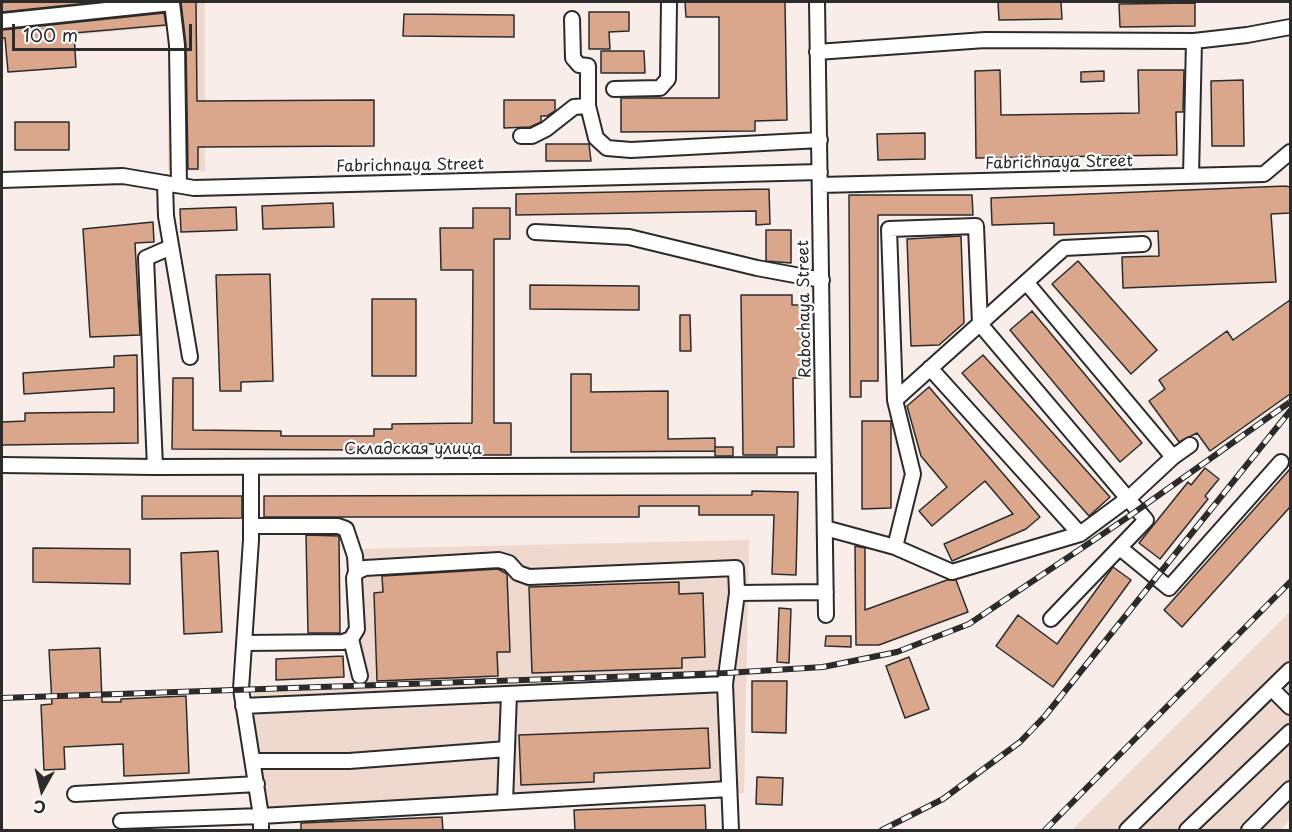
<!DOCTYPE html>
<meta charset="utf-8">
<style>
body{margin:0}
#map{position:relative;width:1292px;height:832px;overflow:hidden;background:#f8ede8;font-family:"Playpen Sans",sans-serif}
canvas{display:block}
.frame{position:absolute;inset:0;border:3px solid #2b2b2b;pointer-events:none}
.north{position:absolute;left:12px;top:760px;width:60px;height:60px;-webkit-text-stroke:4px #fff;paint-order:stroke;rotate:188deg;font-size:16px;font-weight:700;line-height:24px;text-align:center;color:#2b2b2b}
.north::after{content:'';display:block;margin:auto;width:21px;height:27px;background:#2b2b2b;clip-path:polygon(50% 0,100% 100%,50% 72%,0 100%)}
.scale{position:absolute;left:12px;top:24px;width:180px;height:27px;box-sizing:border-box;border:3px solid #2b2b2b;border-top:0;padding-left:8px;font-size:18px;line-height:21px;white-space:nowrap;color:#2b2b2b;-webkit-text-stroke:4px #fff;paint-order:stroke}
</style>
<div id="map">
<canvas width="1292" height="832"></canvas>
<div class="frame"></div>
<div class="north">С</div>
<div class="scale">100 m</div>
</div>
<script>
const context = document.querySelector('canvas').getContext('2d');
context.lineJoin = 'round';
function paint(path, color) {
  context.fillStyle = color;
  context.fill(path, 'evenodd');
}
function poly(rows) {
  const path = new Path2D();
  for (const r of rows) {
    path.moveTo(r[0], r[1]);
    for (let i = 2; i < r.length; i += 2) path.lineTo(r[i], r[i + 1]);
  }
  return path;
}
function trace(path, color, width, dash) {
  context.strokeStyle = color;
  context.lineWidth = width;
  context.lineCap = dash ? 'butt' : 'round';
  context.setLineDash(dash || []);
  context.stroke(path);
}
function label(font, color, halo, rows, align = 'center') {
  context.font = font + ' "Playpen Sans",sans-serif';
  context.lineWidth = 4.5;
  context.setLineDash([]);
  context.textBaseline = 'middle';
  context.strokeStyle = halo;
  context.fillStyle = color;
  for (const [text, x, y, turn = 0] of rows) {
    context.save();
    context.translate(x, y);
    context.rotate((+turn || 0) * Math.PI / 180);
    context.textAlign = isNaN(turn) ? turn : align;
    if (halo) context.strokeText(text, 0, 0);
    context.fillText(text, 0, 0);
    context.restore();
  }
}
paint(poly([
 [2,2,205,2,205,171,168,170,168,27,2,41],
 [749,540,744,793,261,816,252,690,358,687,348,549],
 [1290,612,1290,820,1280,830,1072,830]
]), '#efd8cd');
const building = poly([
 [2,2,89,2,89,3,2,12,2,2],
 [181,2,196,2,197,101,374,100,374,146,198,147,198,169,188,169,186,45,181,2],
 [685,2,785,2,787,120,755,121,755,131,621,132,621,98,719,98,719,17,686,17,685,2],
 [998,2,1061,2,1062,19,999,20,998,2],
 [1195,3,1195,26,1120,27,1119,4,1195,3],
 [589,12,629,12,629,31,609,32,610,49,589,49,589,12],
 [164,13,166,25,74,33,76,67,8,72,5,38,2,38,2,30,164,13],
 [404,14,514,15,514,37,403,36,404,14],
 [601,51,644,51,645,73,601,73,601,51],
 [1000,70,1001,115,1139,113,1138,70,1184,70,1183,112,1176,112,1177,155,976,158,975,71,1000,70],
 [1104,71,1104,81,1081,82,1081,72,1104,71],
 [1243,80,1244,146,1212,146,1211,81,1243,80],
 [504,100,555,100,555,111,547,116,541,116,541,122,530,127,504,128,504,100],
 [15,122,69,122,69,150,15,150,15,122],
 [925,133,925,159,878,160,877,134,925,133],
 [546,144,589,144,591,161,546,161,546,144],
 [1285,186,1290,187,1290,213,1271,214,1276,282,1123,288,1122,257,1159,256,1158,231,1054,235,1054,223,992,225,991,198,1285,186],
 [769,189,770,224,756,225,756,211,516,215,516,194,769,189],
 [849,195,972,195,973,215,878,215,878,381,861,381,861,397,850,397,849,195],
 [333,203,334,227,263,229,262,206,333,203],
 [236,207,237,230,181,232,180,209,236,207],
 [473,208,510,208,510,239,494,239,494,423,511,423,511,455,472,455,472,444,389,444,389,448,367,448,367,450,172,449,173,378,193,378,193,430,281,431,281,436,374,436,374,429,392,429,392,424,472,423,473,270,441,270,440,228,473,228,473,208],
 [153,222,154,242,135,243,140,335,90,337,83,229,153,222],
 [766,230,791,230,791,263,766,261,766,230],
 [961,236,964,323,939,345,911,346,907,239,961,236],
 [1078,261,1157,350,1131,374,1052,284,1078,261],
 [270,274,273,381,241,382,241,391,220,391,216,275,270,274],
 [530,285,639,286,639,310,530,309,530,285],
 [741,295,792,295,792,305,802,305,803,378,793,378,794,447,777,447,777,455,743,455,741,295],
 [372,299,416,299,416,376,372,376,372,299],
 [1290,300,1290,394,1210,451,1197,433,1179,442,1149,401,1165,389,1159,380,1227,331,1233,340,1290,300],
 [1032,311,1142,443,1120,462,1010,330,1032,311],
 [680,315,690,315,691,351,680,351,680,315],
 [137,355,138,443,2,445,2,422,25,421,25,413,114,412,114,388,24,394,23,373,114,367,114,356,137,355],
 [983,355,1110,497,1089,516,962,373,983,355],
 [571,374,591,374,591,392,668,391,668,439,715,438,715,451,571,452,571,374],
 [929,387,1040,517,1026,529,952,561,944,544,1013,514,985,481,932,526,919,511,947,487,921,456,907,406,929,387],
 [862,421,891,421,891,508,862,509,862,421],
 [715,447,733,447,733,456,715,456,715,447],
 [1205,468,1219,479,1205,496,1208,499,1160,559,1139,543,1188,482,1191,485,1205,468],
 [1290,469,1290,507,1182,627,1164,610,1290,469],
 [752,491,798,492,796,575,772,574,774,515,699,515,699,506,639,506,639,517,264,517,264,496,752,495,752,491],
 [142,496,242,496,242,518,142,519,142,496],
 [306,535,339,536,340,633,308,633,306,535],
 [855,546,865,548,865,610,947,580,956,580,968,612,879,645,856,645,855,546],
 [33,548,130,549,130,584,33,582,33,548],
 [218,551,222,632,184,634,181,553,218,551],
 [1113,567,1131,580,1053,687,996,646,1018,615,1057,644,1113,567],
 [498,569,507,574,510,652,497,652,498,676,377,681,374,593,383,592,382,576,498,569],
 [679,582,679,594,703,593,705,657,682,658,682,668,532,673,529,587,679,582],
 [779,608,791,609,789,663,777,662,779,608],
 [826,636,851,636,851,647,825,646,826,636],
 [100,648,102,702,121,702,121,699,186,696,189,773,124,776,123,744,64,747,65,769,44,770,41,705,52,704,49,650,100,648],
 [343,656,344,677,276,680,276,659,343,656],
 [909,657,929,709,905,718,886,666,909,657],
 [752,681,787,681,786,733,752,732,752,681],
 [708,728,710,768,594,773,594,782,521,785,519,735,708,728],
 [757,777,783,778,782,805,756,804,757,777],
 [705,805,706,831,575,831,574,810,705,805],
 [442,817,443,831,301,831,301,823,442,817]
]);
paint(building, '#daa78d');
trace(building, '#2b2b2b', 1.5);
const minor = poly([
 [817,2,826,615],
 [572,19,573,58,579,65,588,66,588,106,596,138,607,148,631,150,820,140],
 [2,21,172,3,177,45,179,185],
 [817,52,985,40,1194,41,1247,35,1290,27],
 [614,89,660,88,668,79,669,2],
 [521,136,532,136,546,129,574,107,588,106],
 [1191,176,1194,41],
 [2,180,123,176,194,188,820,172],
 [165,183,166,216,190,357],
 [820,185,1264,174,1290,152],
 [535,232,629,237,757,268,822,280],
 [1026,282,1173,457],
 [930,368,1080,534],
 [895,400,1064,248,1143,244],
 [2,465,155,467,824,465],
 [155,467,146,258,171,247],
 [251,467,251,540,241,689,261,816,729,789],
 [251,526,338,526,346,529,355,556,356,572],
 [825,528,895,547,952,572,1080,534,1130,497,1173,457,1190,445],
 [895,547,913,474,895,400,889,229,976,226,980,324,1146,520,1051,619],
 [1120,548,1169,588,1281,462],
 [737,593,826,592],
 [351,639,360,676],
 [244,643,343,642,351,639,357,629,354,578,356,572,365,568,499,560,509,563,518,573,529,577,736,568,737,593,725,684,731,830],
 [1272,689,1290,707],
 [243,706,725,684],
 [253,761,349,761,507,749],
 [75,794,257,784],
 [505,802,509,694],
 [121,821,261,816,261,830],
 [1127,830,1290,670],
 [1187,830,1290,732],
 [1249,830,1290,789]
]);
trace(minor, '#2b2b2b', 18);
trace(minor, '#fff', 14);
const rail = poly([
 [2,698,726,673,823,667,897,652,969,624,1128,517,1290,402],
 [882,830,943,799,1020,742,1045,716,1290,411],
 [1045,830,1290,582]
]);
trace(rail, '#2b2b2b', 6);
trace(rail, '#fff', 4, [11]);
label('16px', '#2b2b2b', '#fff', [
 ["Fabrichnaya Street",1059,163,-1],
 ["Fabrichnaya Street",410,166,-1],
 ["Rabochaya Street",805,309,-91],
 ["Складская улица",413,450]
]);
</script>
